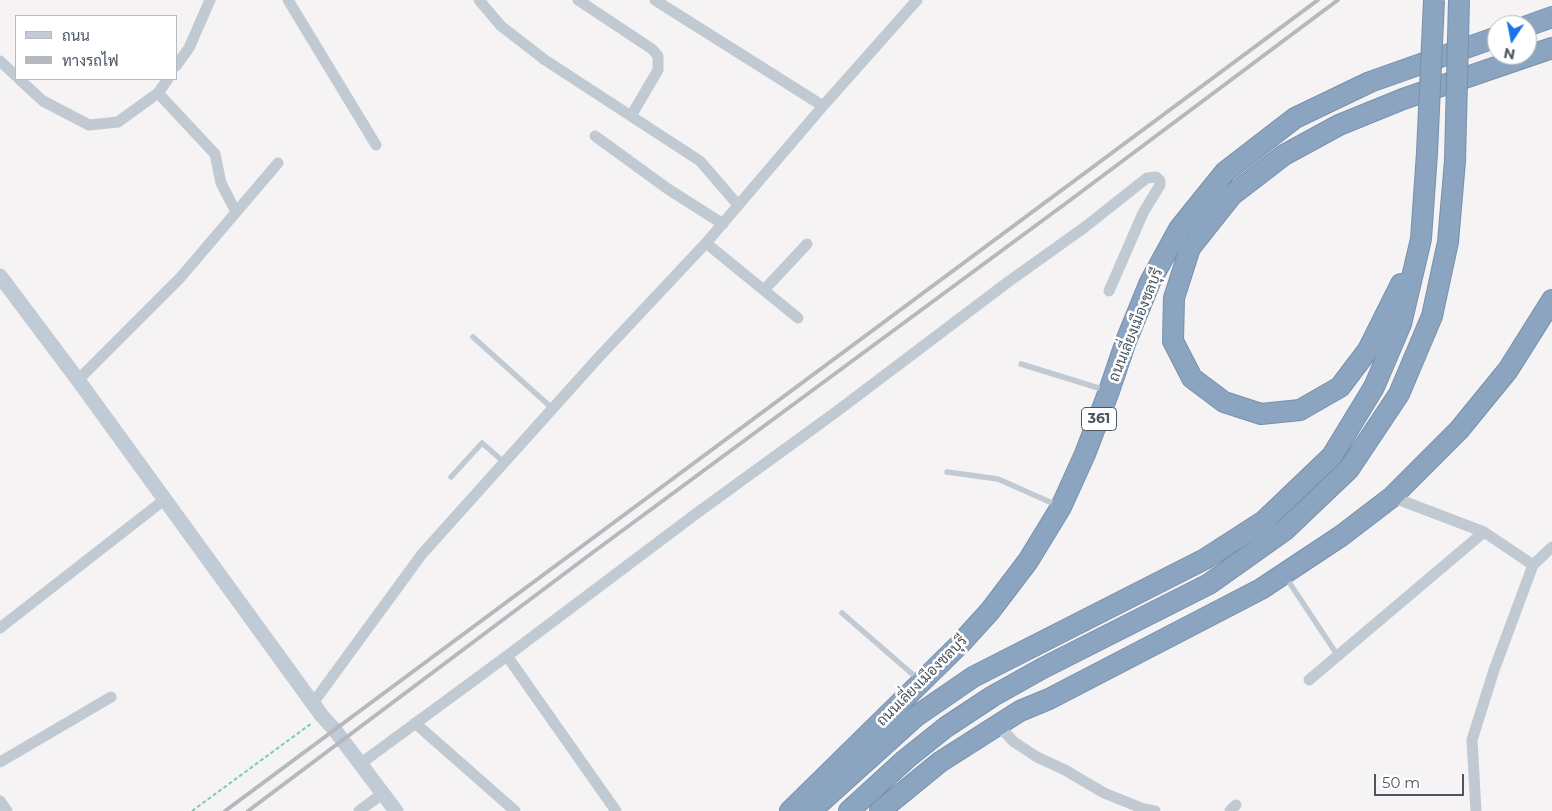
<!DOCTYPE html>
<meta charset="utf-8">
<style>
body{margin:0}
#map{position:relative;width:1552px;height:811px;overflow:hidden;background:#f5f3f3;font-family:Montserrat,Sarabun,sans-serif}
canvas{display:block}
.legend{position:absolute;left:15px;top:15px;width:162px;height:65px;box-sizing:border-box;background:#fff;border:1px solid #b7bbc0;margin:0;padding:6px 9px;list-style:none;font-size:15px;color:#4a5661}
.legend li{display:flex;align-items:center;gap:10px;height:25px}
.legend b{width:25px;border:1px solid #b7bbc0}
.north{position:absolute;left:1487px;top:15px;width:50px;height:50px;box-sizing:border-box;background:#fff;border:1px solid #b7bbc0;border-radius:50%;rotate:191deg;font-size:14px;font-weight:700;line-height:20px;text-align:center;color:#4a5661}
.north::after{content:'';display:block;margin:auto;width:18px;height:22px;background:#1a73e8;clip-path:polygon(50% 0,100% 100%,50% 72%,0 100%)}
.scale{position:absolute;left:1374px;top:774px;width:90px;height:22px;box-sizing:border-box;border:2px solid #4a5661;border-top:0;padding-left:6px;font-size:15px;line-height:18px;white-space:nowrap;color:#4a5661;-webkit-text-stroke:4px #fff;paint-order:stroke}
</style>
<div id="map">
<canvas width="1552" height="811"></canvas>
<ul class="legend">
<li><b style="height:6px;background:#c1cbd6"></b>ถนน</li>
<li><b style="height:6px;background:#b5b8bd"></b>ทางรถไฟ</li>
</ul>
<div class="north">N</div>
<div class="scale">50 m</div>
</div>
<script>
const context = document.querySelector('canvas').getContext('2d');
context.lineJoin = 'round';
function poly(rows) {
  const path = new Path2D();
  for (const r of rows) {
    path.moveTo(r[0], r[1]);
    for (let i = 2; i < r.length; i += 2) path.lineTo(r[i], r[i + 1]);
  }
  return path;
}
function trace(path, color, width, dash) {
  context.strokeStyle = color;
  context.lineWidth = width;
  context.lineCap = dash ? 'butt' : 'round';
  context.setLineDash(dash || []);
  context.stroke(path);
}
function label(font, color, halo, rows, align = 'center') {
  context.font = font + ' Montserrat,Sarabun,sans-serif';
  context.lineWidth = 5;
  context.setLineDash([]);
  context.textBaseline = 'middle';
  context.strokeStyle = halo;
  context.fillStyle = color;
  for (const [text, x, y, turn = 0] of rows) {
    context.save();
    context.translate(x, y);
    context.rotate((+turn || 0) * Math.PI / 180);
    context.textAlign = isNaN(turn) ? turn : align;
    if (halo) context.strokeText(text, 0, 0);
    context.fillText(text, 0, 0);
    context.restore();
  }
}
const highway = poly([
 [1527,26,1552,17],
 [1401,284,1368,350,1340,387,1300,410,1261,414,1224,402,1192,378,1173,341,1174,298,1190,248,1232,195,1284,155,1339,125,1403,99,1552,48],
 [790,811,960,644,990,611,1028,561,1061,507,1085,454,1109,391,1126,341,1150,282,1179,229,1225,172,1295,118,1370,82,1497,37],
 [811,811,915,717,973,677,1205,559,1264,521,1332,456,1374,387,1401,324,1421,239,1427,153],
 [849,811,906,759,946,727,993,696,1043,668,1209,584,1285,530,1349,469,1399,394,1432,316,1448,242,1455,161],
 [880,811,940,762,1020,711,1049,699,1261,589,1341,536,1392,497,1459,430,1508,370,1552,300]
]);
trace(highway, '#7690ad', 22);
trace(poly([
 [192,811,312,723]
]), '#7ad0a6', 2, [4, 2.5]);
trace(poly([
 [473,337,553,409],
 [1021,364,1105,390],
 [947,472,998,479,1059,506],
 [451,477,482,443,505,463],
 [1285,576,1338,656],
 [842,613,918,679]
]), '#c1cad2', 5.5);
trace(poly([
 [288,0,376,145],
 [479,0,501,26,545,60,700,161,738,205],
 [578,0,652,49,658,56,658,70,631,116],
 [655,0,823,106],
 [0,61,16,76],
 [176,66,189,48,210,0],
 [19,79,43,101,89,125,118,122,158,93,168,79],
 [158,93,215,154,221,183,236,212],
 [595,136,668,189,723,224],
 [706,243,798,318],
 [764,290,807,244],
 [78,380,180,278,278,163],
 [1392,497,1484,532,1533,565],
 [0,628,164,500],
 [507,656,616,811],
 [1309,680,1484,532],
 [313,703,422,554,598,358,706,243,823,106,917,0],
 [415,723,515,811],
 [998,725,1014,742,1037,757,1065,770,1104,793,1144,809,1155,811],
 [0,762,111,697],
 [360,764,507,656,697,513,836,412,1008,282,1085,227,1138,185,1147,178,1156,177,1160,181,1160,185,1143,213,1109,291],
 [0,801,7,811],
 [359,811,382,794],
 [1230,811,1236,805],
 [1476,811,1472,740,1494,670,1533,565,1552,547]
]), '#c1cad2', 11);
trace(poly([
 [0,276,78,380,322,716,334,729,396,811]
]), '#c1cbd6', 15);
trace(highway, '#8ba5c1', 20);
trace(poly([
 [225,811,1318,0],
 [248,811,592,553,1069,201,1338,0]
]), '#b5b8bd', 4);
const highwayBridge = poly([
 [1427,153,1434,0],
 [1455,161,1459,0]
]);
trace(highwayBridge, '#7690ad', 22, []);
trace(highwayBridge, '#8ba5c1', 20);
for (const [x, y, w] of [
 [1099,419,35]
]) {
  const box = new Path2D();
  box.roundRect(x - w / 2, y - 11.5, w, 23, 4);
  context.fillStyle = '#fff';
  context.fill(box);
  trace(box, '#4a5661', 1);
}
label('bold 14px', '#4a5661', null, [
 ["361",1099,419]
]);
label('15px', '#4a5661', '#fff', [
 ["ถนนเลี่ยงเมืองชลบุรี",1136,325,-68],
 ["ถนนเลี่ยงเมืองชลบุรี",922,681,-45]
]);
</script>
